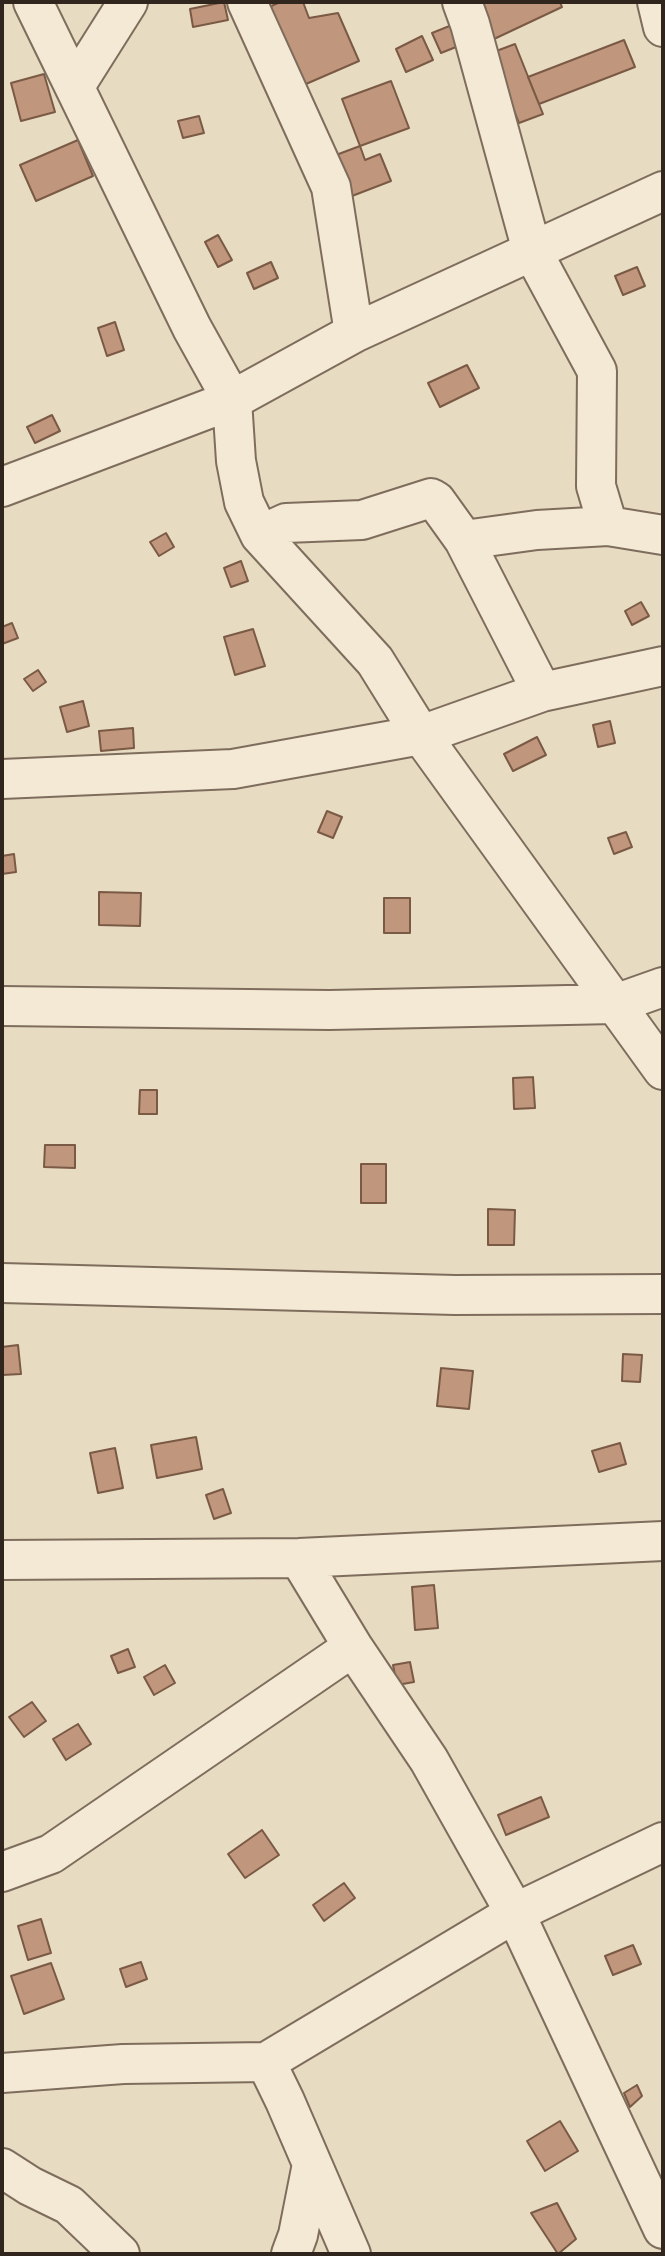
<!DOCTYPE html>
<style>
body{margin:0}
#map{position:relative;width:665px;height:2256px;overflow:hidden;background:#e7dbc2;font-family:"Crimson Pro",serif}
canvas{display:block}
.frame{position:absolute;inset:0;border:4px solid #30261e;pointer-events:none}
</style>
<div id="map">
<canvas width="665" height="2256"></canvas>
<div class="frame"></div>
</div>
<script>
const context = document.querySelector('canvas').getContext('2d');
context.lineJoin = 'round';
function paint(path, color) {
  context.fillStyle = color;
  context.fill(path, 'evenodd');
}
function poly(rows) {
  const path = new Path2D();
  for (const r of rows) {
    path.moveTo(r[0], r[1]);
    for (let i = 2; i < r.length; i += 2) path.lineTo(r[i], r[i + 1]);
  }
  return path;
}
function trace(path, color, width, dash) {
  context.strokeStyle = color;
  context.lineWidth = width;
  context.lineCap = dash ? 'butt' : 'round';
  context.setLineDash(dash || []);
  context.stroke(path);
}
const building = poly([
 [224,2,228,20,193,27,190,9,224,2],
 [281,2,303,2,309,18,338,13,359,61,299,87,278,39,271,6,281,2],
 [481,2,560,2,562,7,494,39,478,3,481,2],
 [452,25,461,45,441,53,432,33,452,25],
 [422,36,433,60,406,72,396,49,422,36],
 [624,40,635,67,539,104,528,77,624,40],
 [515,44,543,114,519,123,491,53,515,44],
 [44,74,55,112,21,121,11,83,44,74],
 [391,81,409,128,360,146,342,99,391,81],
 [199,116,204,133,183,138,178,121,199,116],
 [78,140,93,176,36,201,20,165,78,140],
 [360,146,365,160,380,154,391,181,352,196,336,155,360,146],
 [218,235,232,260,218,267,205,242,218,235],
 [271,262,278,278,254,289,247,273,271,262],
 [637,267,645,286,623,295,615,276,637,267],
 [115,322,124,350,107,356,98,328,115,322],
 [467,365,479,388,440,407,428,383,467,365],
 [52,415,60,431,35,443,27,427,52,415],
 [166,533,174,547,159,556,150,542,166,533],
 [241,561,248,581,231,587,224,568,241,561],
 [641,602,649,616,632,625,625,611,641,602],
 [12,623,18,638,2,644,2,627,12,623],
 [253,629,265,666,235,675,224,637,253,629],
 [38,670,46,682,33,691,24,679,38,670],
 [83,701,89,726,67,732,60,707,83,701],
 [610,721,615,743,598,747,593,725,610,721],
 [133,728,134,748,101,751,99,731,133,728],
 [537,737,546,755,513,771,504,754,537,737],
 [327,811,342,817,333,838,318,832,327,811],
 [626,832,632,847,614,854,608,838,626,832],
 [14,854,16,872,2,874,2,856,14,854],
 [99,892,141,893,140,926,99,925,99,892],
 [384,898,410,898,410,933,384,933,384,898],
 [533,1077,535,1108,514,1109,513,1078,533,1077],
 [140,1090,157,1090,157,1114,139,1114,140,1090],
 [45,1145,75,1145,75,1168,44,1167,45,1145],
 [361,1164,386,1164,386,1203,361,1203,361,1164],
 [488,1209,515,1210,514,1245,488,1245,488,1209],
 [18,1345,21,1374,2,1375,2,1347,18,1345],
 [623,1354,642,1355,640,1382,622,1381,623,1354],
 [441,1368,473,1371,469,1409,437,1406,441,1368],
 [196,1437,202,1469,157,1478,151,1445,196,1437],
 [620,1443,626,1464,599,1472,592,1451,620,1443],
 [115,1448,123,1488,98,1493,90,1453,115,1448],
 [223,1489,231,1513,214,1519,206,1495,223,1489],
 [434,1585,438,1628,415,1630,412,1587,434,1585],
 [128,1649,135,1667,118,1673,111,1656,128,1649],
 [410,1662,414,1682,397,1685,393,1665,410,1662],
 [165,1665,175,1683,154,1695,144,1677,165,1665],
 [32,1702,46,1721,24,1737,9,1717,32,1702],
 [78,1724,91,1744,66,1760,53,1739,78,1724],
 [541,1797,549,1817,506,1835,498,1815,541,1797],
 [262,1830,279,1855,245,1878,228,1854,262,1830],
 [344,1883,355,1898,324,1921,313,1905,344,1883],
 [41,1919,51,1953,28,1960,18,1926,41,1919],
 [633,1945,641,1964,613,1975,605,1956,633,1945],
 [141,1962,147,1979,126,1987,120,1969,141,1962],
 [51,1963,64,1999,24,2014,11,1976,51,1963],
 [637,2085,642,2096,630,2107,624,2093,637,2085],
 [560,2121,578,2151,545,2171,527,2141,560,2121],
 [557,2203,576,2239,558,2254,531,2213,557,2203]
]);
paint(building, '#c0977d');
trace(building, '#7a5945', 2);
const minor = poly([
 [33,2,192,328,232,400,236,461,244,502,260,535,375,661,421,735,663,1070],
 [247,2,331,187,354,333],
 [462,2,470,24,532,251,597,371,596,486,608,526],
 [657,2,663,27],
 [75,86,128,2],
 [2,487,232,400,354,333,663,191],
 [260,535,286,523,362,520,431,498,436,501,464,540,542,692],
 [464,540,537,530,608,526,663,535],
 [2,779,233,769,421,735,542,692,663,666],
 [2,1006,329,1010,615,1004,663,987],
 [2,1283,455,1295,663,1294],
 [299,1558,353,1647,429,1760,515,1913,663,2229],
 [2,1560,299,1558,663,1541],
 [2,1872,51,1854,353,1647],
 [266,2062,285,2101,351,2254],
 [2,2073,123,2064,266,2062,515,1913,663,1842],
 [2,2168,30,2186,69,2205,120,2254],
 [291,2254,298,2235,312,2164]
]);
trace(minor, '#7e6d5c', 42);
trace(minor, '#f3e9d4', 38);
</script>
